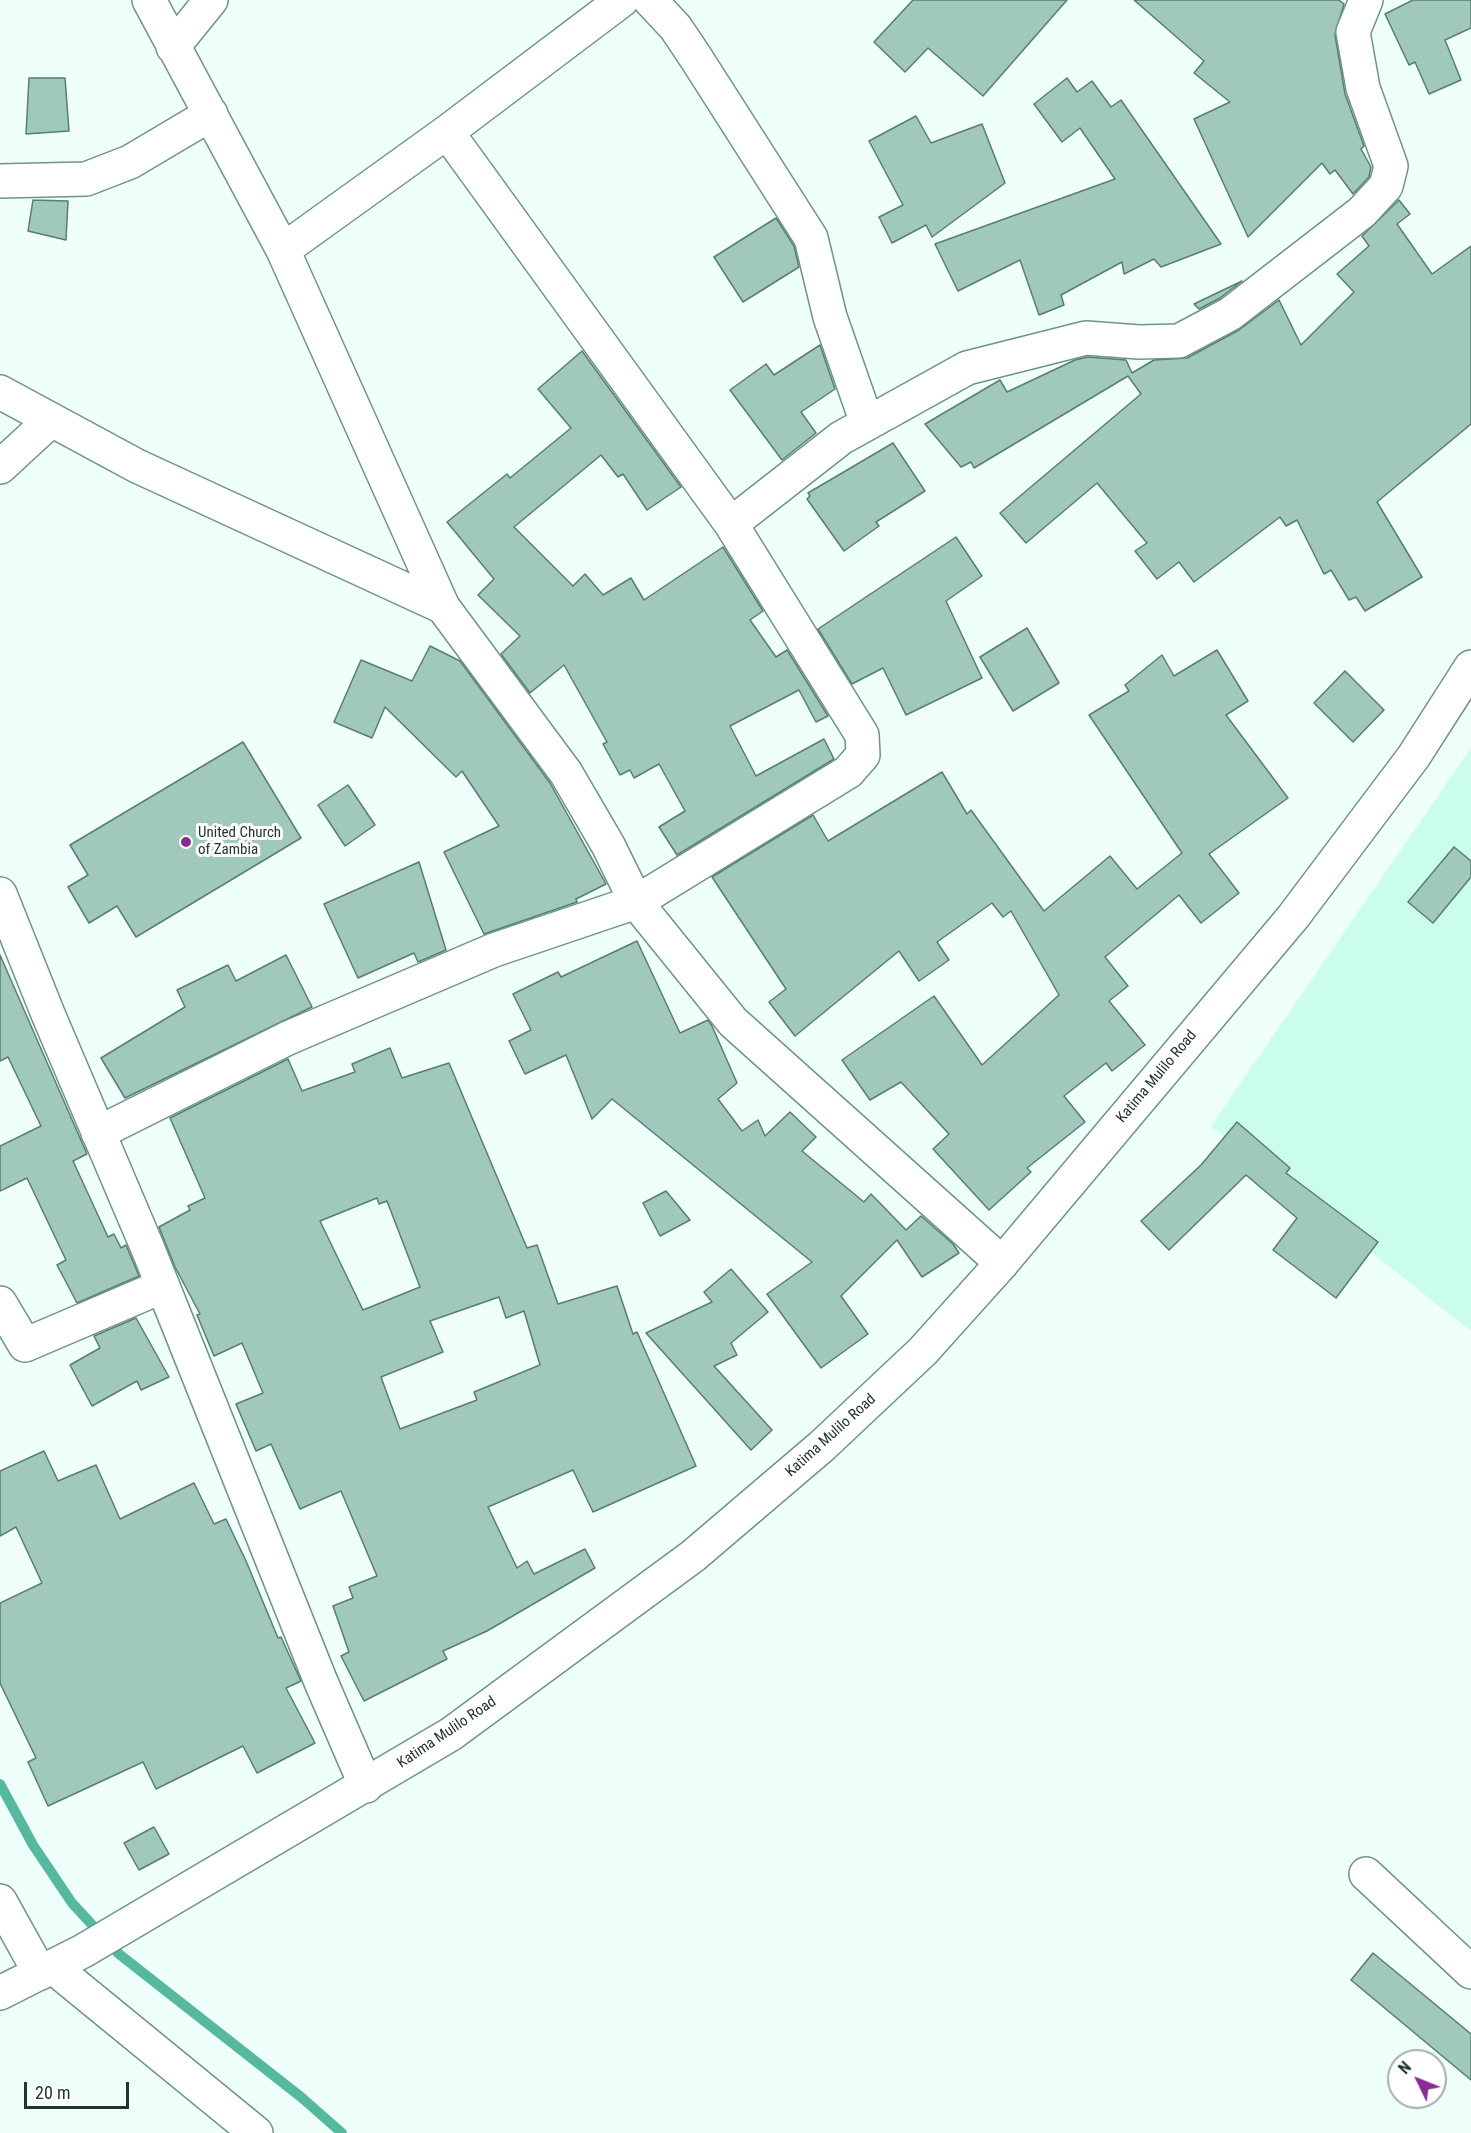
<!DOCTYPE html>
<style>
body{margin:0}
#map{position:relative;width:1471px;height:2133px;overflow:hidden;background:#effffa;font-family:"Roboto Condensed",sans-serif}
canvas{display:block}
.north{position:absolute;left:1387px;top:2049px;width:60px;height:60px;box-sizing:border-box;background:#fff;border:2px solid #a7adab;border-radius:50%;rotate:313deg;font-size:16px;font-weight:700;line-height:24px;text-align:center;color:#23332e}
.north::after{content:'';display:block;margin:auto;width:21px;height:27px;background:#8a2a93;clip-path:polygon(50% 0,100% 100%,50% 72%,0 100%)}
.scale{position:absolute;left:24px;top:2082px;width:105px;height:27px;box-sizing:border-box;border:3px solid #23332e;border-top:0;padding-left:8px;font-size:18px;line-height:21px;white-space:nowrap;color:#23332e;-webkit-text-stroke:4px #fff;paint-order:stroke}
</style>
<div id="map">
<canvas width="1471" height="2133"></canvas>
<div class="north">N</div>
<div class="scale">20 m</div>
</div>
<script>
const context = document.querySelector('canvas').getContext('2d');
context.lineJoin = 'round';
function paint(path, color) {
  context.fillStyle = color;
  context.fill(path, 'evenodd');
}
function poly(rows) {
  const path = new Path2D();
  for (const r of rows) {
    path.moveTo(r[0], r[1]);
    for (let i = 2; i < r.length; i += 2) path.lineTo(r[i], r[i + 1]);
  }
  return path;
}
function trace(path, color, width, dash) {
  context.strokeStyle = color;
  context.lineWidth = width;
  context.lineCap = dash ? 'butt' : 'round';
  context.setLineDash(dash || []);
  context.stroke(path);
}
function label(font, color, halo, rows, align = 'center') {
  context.font = font + ' "Roboto Condensed",sans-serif';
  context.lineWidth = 6;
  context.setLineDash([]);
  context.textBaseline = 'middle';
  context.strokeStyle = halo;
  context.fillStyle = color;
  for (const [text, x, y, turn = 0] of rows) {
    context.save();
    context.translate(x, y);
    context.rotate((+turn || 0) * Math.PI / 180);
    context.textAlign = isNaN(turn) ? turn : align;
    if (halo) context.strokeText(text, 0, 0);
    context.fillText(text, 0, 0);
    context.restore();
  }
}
paint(poly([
 [1471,748,1471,1331,1211,1126]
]), '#cafded');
trace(poly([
 [0,1784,33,1845,72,1903,119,1954,301,2097,342,2133]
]), '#56b89f', 10);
const building = poly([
 [913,0,1067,0,983,96,928,48,905,72,874,42,913,0],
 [1134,0,1339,0,1344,4,1335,35,1345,94,1364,146,1361,149,1371,167,1369,177,1353,194,1335,170,1330,174,1322,163,1248,237,1194,119,1230,102,1194,73,1204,61,1134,0],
 [1413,0,1471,0,1471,28,1445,40,1461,80,1429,94,1415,62,1409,65,1385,14,1413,0],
 [29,78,65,78,69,131,26,134,29,78],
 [1067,78,1077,92,1092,81,1111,107,1121,100,1221,244,1161,267,1154,259,1124,274,1122,262,1061,295,1064,305,1039,315,1020,260,958,291,935,244,1115,179,1080,128,1062,142,1034,104,1067,78],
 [916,116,931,143,982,124,1005,183,932,237,926,225,892,243,879,217,903,205,869,141,916,116],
 [33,200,68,201,66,240,28,231,33,200],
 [1399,200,1410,214,1397,224,1432,274,1471,246,1471,424,1377,502,1422,577,1365,611,1356,597,1349,600,1331,570,1324,574,1297,520,1286,526,1280,517,1194,582,1179,562,1157,579,1135,551,1147,543,1097,483,1026,543,1000,513,1141,394,1128,376,974,468,971,462,961,467,925,424,1000,380,1007,392,1075,360,1088,357,1126,360,1132,373,1154,360,1187,358,1239,330,1279,300,1301,345,1354,292,1337,274,1369,246,1362,236,1399,200],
 [776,218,794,246,799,267,743,302,714,257,776,218],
 [1242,281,1220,298,1199,309,1194,304,1242,281],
 [820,345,835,389,801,412,816,433,782,460,730,390,766,364,774,375,820,345],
 [582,351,681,487,647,510,623,474,618,477,601,455,514,527,573,586,585,574,603,595,631,578,644,600,723,547,763,611,750,620,776,657,787,650,828,716,816,722,799,690,730,726,756,776,824,739,834,759,677,855,659,827,685,811,659,764,634,778,630,770,620,775,603,744,607,742,564,665,530,693,501,654,520,636,478,595,494,579,447,522,507,474,510,478,571,428,538,389,582,351],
 [893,443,925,491,876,522,879,526,844,551,807,499,810,496,808,493,893,443],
 [956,537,982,576,946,601,982,678,906,715,883,668,852,684,818,629,956,537],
 [1027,628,1059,683,1013,711,980,657,1027,628],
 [430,646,460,661,550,783,606,884,576,899,577,902,484,934,444,852,499,826,462,771,456,777,385,707,372,738,334,722,361,660,412,681,430,646],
 [1217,650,1248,701,1226,715,1288,798,1209,854,1239,893,1201,923,1179,895,1105,957,1128,986,1109,1001,1145,1045,1112,1071,1106,1063,1064,1096,1085,1122,1027,1168,1031,1172,989,1210,933,1149,949,1134,901,1082,870,1100,842,1060,934,996,982,1065,1059,995,1011,911,1003,917,992,903,937,942,949,960,919,981,899,951,795,1036,769,1002,786,989,712,877,813,815,828,841,942,772,967,814,971,810,1044,911,1110,856,1137,889,1182,853,1089,715,1129,691,1125,685,1162,655,1174,676,1217,650],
 [1345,671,1384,710,1353,742,1314,703,1345,671],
 [243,742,301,838,136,937,117,906,89,923,68,887,88,875,70,845,243,742],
 [348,785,375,825,345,846,318,805,348,785],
 [1454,847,1471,861,1471,877,1433,923,1408,902,1454,847],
 [419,862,446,950,418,962,414,953,358,978,324,904,419,862],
 [637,941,680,1033,708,1020,712,1026,737,1083,718,1099,742,1131,758,1120,765,1136,790,1112,816,1137,802,1151,864,1202,871,1194,906,1230,921,1216,953,1244,959,1253,922,1277,897,1240,841,1296,868,1334,821,1368,767,1294,812,1262,612,1099,592,1119,566,1055,525,1074,509,1041,531,1030,513,994,558,972,561,977,637,941],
 [0,955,87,1154,73,1161,108,1237,114,1234,121,1248,126,1245,139,1276,77,1303,57,1265,66,1260,27,1178,0,1191,0,1146,41,1126,8,1057,0,1061,0,955],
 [286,955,312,1007,125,1098,101,1058,185,1007,177,990,228,965,236,981,286,955],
 [390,1048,402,1078,449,1063,527,1248,537,1245,558,1304,617,1286,633,1334,637,1332,696,1466,593,1512,573,1470,488,1507,517,1568,527,1561,534,1574,585,1549,595,1568,487,1631,443,1651,447,1659,364,1701,341,1656,349,1652,333,1606,353,1598,349,1587,377,1576,341,1491,300,1509,271,1444,256,1451,236,1404,263,1393,242,1343,214,1356,197,1315,200,1314,175,1267,159,1227,190,1210,188,1206,205,1198,170,1118,288,1059,302,1091,355,1072,352,1064,390,1048],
 [377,1198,379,1204,387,1201,420,1287,363,1310,320,1221,377,1198],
 [499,1297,506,1318,524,1311,540,1365,474,1392,477,1400,400,1429,381,1377,443,1352,430,1321,499,1297],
 [1237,1122,1290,1168,1286,1173,1378,1242,1336,1298,1273,1250,1297,1218,1246,1175,1169,1250,1141,1221,1201,1165,1237,1122],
 [666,1191,690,1220,660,1236,643,1203,666,1191],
 [731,1269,768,1312,731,1343,737,1355,714,1366,772,1430,751,1450,646,1333,712,1302,704,1292,731,1269],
 [136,1318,169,1377,141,1390,137,1381,92,1406,70,1365,100,1348,94,1336,136,1318],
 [44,1451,58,1481,96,1465,120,1519,194,1483,214,1524,226,1519,246,1561,278,1638,281,1637,301,1681,286,1688,315,1743,257,1773,243,1746,156,1789,143,1762,48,1806,28,1762,36,1758,0,1683,0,1603,42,1583,16,1527,0,1536,0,1471,44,1451],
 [154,1827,169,1854,139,1870,124,1843,154,1827],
 [1373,1953,1471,2034,1471,2080,1351,1980,1373,1953]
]);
paint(building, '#a0c8bc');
trace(building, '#587e73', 1.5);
const minor = poly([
 [149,0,283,250,443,607,566,773,608,845,636,902,733,1022,1002,1263],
 [650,0,676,28,696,58,811,238,830,317,867,423],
 [173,47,211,0],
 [0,181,86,179,130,162,211,114],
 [283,250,447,132,622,0],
 [0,392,137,466,443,607],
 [0,467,51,420],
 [731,524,841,438,967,368,1086,338,1139,342,1179,341,1230,314,1362,212,1386,186,1391,166,1363,88,1353,32,1366,0],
 [0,894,48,1014,148,1249,321,1682,366,1786],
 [98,1133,288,1038,494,950,636,902,848,772,863,755,862,735,731,524,447,132],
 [0,1303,25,1345,163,1286],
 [1366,1874,1471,1972],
 [0,1901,40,1973],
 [53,1967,256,2133]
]);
const secondary = poly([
 [0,1993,83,1951,451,1734,693,1556,822,1446,923,1351,1002,1263,1293,917,1414,756,1471,667]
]);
trace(minor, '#6e9488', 36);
trace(secondary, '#6e9488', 36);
trace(minor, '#fff', 33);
trace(secondary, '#fff', 33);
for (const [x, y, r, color] of [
 [186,842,6,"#8a2a93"]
]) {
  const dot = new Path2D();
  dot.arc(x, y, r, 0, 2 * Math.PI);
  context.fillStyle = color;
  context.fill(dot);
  trace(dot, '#fff', 2);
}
label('15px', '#23332e', '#fff', [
 ["United Church",198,833],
 ["of Zambia",198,850]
], 'left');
label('15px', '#23332e', '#fff', [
 ["Katima Mulilo Road",1157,1077,-50],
 ["Katima Mulilo Road",831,1436,-42],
 ["Katima Mulilo Road",447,1733,-34]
]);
</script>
